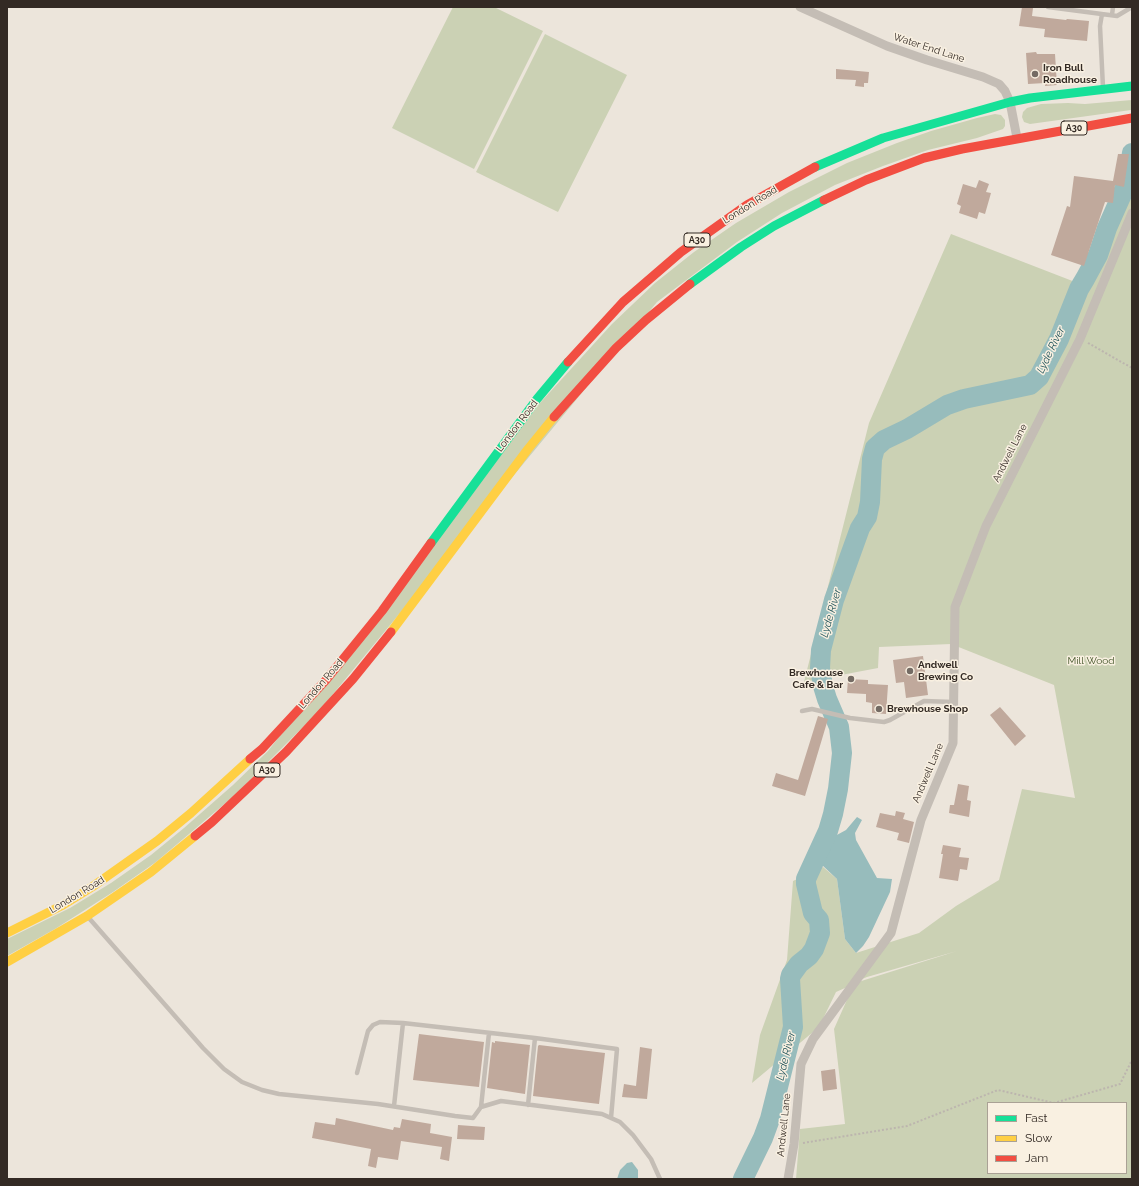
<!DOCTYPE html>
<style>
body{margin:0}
#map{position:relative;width:1139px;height:1186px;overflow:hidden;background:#ece5db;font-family:Raleway,sans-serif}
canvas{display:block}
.frame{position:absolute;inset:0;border:8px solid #332a24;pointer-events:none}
.legend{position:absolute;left:987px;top:1102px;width:140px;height:72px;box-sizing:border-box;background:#f9f0e1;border:1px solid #aaa195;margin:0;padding:5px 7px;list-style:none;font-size:12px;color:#332a24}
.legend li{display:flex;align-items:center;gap:8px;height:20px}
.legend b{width:20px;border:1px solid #aaa195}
</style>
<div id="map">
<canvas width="1139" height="1186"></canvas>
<div class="frame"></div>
<ul class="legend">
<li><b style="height:5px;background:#16e098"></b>Fast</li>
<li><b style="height:5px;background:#ffcf43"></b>Slow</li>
<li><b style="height:5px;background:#f24e42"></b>Jam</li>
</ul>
</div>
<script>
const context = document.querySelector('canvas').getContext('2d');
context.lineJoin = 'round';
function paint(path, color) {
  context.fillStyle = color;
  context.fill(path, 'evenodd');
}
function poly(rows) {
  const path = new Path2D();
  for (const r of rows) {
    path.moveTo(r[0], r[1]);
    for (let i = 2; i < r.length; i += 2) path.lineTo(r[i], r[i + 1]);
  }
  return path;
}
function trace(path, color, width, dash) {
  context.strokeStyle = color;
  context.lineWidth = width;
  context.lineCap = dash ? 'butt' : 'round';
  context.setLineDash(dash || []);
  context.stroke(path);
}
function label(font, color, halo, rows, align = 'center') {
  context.font = font + ' Raleway,sans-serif';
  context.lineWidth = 3;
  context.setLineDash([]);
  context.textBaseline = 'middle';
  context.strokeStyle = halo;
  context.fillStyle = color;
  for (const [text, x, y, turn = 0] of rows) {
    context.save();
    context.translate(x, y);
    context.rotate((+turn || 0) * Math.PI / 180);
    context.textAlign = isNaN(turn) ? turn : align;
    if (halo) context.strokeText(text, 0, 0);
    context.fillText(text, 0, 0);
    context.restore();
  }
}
paint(poly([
 [453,7,494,7,543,31,474,169,392,128],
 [545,34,627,75,558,212,476,172],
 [1132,100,1131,110,1030,124,1024,122,1022,117,1023,112,1027,108,1041,104,1068,103,1085,104],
 [995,114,1001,115,1005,120,1005,126,1003,129,977,138,928,150,883,166,835,185,782,213,737,242,657,302,319,711,235,795,156,862,113,892,55,929,7,956,7,939,70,908,111,883,151,855,184,828,233,785,268,751,540,403,612,324,655,283,694,252,736,223,789,192,847,163,897,143,931,131,977,118],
 [1132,164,1132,1179,796,1179,800,1129,845,1124,834,1029,854,984,836,992,819,1027,752,1083,760,1035,787,960,793,881,823,867,837,879,845,939,856,953,919,933,956,906,999,880,1022,789,1075,798,1054,685,951,644,879,647,878,668,804,682,869,423,951,234,1088,287],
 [957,951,855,983,855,982,867,977],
 [988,1103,1126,1103,1126,1173,988,1173]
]), '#cbd1b4');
paint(poly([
 [857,817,862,820,855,833,856,840,877,878,892,879,890,892,869,937,863,946,856,953,845,939,837,879,822,865,835,836,846,830],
 [632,1162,638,1170,638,1179,617,1179,620,1170,627,1163]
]), '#97bcbc');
trace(poly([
 [743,1179,763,1138,770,1119,793,1027,790,979,791,975,799,964,809,956,814,949,820,933,819,920,813,913,806,884,806,879,828,831,833,814,838,789,842,753,839,727,827,699,823,686,820,668,821,650,834,600,860,528,867,517,870,502,872,459,875,448,884,440,907,429,947,405,964,399,1030,385,1039,377,1059,339,1079,289,1085,279,1098,255,1107,228,1127,183,1132,153]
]), '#97bcbc', 20);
paint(poly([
 [1022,7,1033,8,1032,16,1066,20,1067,19,1089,21,1087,41,1044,37,1045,29,1019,26],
 [1036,52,1037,54,1055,54,1057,85,1045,86,1045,83,1028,84,1026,53],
 [836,69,869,72,868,83,864,83,864,87,855,86,856,80,836,79],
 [1118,154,1129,154,1124,187,1115,185,1113,203,1105,202,1084,266,1051,255,1067,206,1070,207,1074,176,1113,181],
 [979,180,989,184,986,192,991,193,985,214,979,212,977,219,959,213,961,206,957,204,963,184,976,188],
 [923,656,928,695,906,698,904,682,896,683,893,660],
 [848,679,868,680,868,684,888,685,886,714,872,713,872,703,866,702,866,694,847,693],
 [1000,707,1026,736,1015,746,990,715],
 [818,716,828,719,805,796,772,786,776,773,798,780],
 [958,784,969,786,967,800,971,801,969,817,949,813,950,805,954,805],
 [896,811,905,813,903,819,914,822,909,843,897,840,899,833,876,827,880,813,895,816],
 [943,845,961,848,959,857,969,858,967,870,960,869,958,881,939,878,943,854,941,854],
 [419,1034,484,1042,479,1087,413,1080],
 [495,1041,530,1045,525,1094,487,1088,492,1042,495,1043],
 [539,1045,605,1053,599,1104,533,1096,538,1046],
 [640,1047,652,1049,647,1099,622,1097,624,1084,636,1086],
 [835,1069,837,1089,823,1091,821,1071],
 [336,1118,393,1130,394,1127,400,1128,402,1119,431,1124,430,1133,452,1137,449,1161,440,1159,442,1147,401,1141,398,1160,378,1157,376,1168,368,1166,371,1149,312,1138,315,1122,335,1125],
 [458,1125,485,1127,484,1140,457,1139]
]), '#c0a99c');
trace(poly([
 [1088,343,1132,368],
 [803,1143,907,1126,998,1090,1054,1103,1120,1084,1132,1060]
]), '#bcb5ae', 2, [2, 2]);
trace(poly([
 [1048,7,1117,16,1132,7],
 [1102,14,1100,26,1103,88],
 [1112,15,1113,7],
 [802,711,812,709,850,718,884,722,890,720,924,701,953,702],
 [88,917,203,1048,224,1069,242,1082,262,1090,279,1094,378,1104,455,1116,473,1118,481,1107,501,1101,602,1114,620,1122,633,1135,651,1159,660,1179],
 [357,1073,368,1031,373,1025,380,1022,403,1023,535,1038,617,1049,611,1118],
 [528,1105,535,1038],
 [394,1106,403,1023],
 [481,1107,489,1033]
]), '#c4bdb5', 4.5);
trace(poly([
 [800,7,887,46,927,60,983,77,999,84,1005,91,1010,102,1017,138],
 [788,1179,794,1144,801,1064,813,1039,891,933,921,820,953,743,955,607,986,526,1080,339,1132,213]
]), '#c4bdb5', 9);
trace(poly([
 [815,167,883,138,1010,102,1030,98,1132,86],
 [690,284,741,247,774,226,824,200],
 [431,543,537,399,568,362]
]), '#16e098', 9);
trace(poly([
 [391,632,528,449,554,417],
 [7,933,63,905,92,887,157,841,191,813,250,759],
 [7,962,87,916,151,872,195,836]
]), '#ffcf43', 9);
trace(poly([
 [824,200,866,180,924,158,962,149,1132,118],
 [568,362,623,302,681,252,747,205,815,167],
 [554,417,616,348,646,320,690,284],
 [250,759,262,749,326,680,382,611,431,543],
 [195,836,212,822,286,752,353,679,391,632]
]), '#f24e42', 9);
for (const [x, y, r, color] of [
 [1035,74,4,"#746b64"],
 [910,671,4,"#746b64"],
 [851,679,4,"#746b64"],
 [879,709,4,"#746b64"]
]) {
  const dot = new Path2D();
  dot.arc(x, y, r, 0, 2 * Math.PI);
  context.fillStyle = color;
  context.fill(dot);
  trace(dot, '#f9f0e1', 1.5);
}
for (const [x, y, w] of [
 [1074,128,26],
 [697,240,26],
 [267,770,26]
]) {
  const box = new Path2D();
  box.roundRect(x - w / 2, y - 7, w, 14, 3);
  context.fillStyle = '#f9f0e1';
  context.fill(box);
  trace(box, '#332a24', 1);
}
label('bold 9px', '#332a24', null, [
 ["A30",1074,128],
 ["A30",697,240],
 ["A30",267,770]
]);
label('10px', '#332a24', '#f9f0e1', [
 ["Water End Lane",929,48,18],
 ["London Road",750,205,-32],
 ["London Road",517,426,-53],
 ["Andwell Lane",1010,453,-63],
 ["London Road",321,684,-49],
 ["Andwell Lane",928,773,-67],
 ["London Road",77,895,-31],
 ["Andwell Lane",784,1125,-84]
]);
label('bold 10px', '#332a24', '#f9f0e1', [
 ["Iron Bull",1043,68],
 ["Roadhouse",1043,80],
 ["Andwell",918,665],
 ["Brewing Co",918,677],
 ["Brewhouse",843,673,"right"],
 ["Cafe & Bar",843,685,"right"],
 ["Brewhouse Shop",887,709]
], 'left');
label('10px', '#405327', '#f9f0e1', [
 ["Mill Wood",1091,661]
]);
label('italic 11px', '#194f56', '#f9f0e1', [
 ["Lyde River",1051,350,-64],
 ["Lyde River",831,613,-74],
 ["Lyde River",786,1056,-76]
]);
</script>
